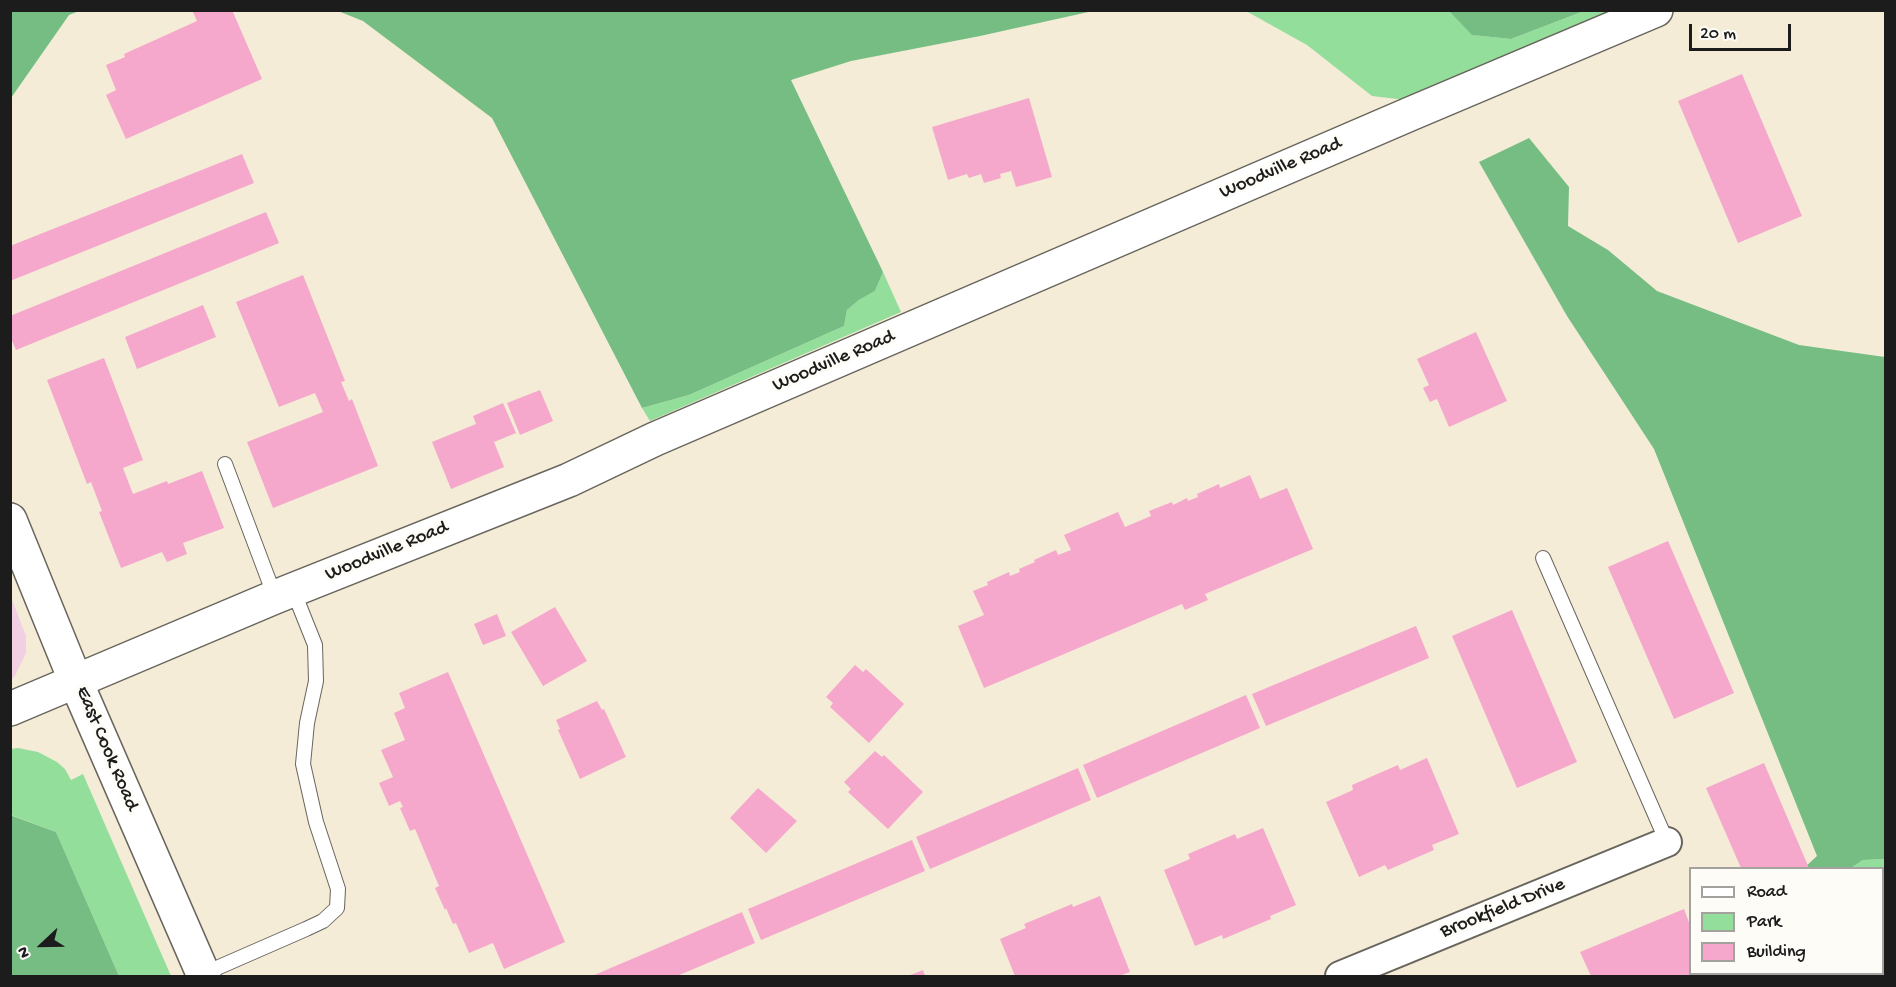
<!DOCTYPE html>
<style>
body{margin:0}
#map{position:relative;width:1896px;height:987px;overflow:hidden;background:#f4ecd7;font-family:"Gochi Hand",sans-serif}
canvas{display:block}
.frame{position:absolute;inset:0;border:12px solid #1c1c1c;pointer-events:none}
.legend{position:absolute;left:1689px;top:867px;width:195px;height:108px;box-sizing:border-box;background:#fdfcf7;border:2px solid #a3a29f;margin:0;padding:8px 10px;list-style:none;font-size:18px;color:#1c1c1c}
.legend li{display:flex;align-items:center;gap:12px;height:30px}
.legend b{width:30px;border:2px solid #a3a29f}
.north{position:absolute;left:12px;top:915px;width:60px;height:60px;-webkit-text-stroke:4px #fdfcf7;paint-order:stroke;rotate:248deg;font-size:16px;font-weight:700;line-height:24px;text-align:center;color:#1c1c1c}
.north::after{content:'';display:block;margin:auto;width:21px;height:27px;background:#1c1c1c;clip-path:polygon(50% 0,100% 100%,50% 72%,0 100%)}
.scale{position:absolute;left:1689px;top:24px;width:102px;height:27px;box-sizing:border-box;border:3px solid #1c1c1c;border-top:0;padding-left:8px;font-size:18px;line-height:21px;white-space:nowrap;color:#1c1c1c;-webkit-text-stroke:4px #fdfcf7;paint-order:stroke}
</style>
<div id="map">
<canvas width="1896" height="987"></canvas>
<div class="frame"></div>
<ul class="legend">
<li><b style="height:8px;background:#fff"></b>Road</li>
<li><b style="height:16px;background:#93de9b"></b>Park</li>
<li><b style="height:16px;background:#f5a8cc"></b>Building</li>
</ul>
<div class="north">N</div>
<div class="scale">20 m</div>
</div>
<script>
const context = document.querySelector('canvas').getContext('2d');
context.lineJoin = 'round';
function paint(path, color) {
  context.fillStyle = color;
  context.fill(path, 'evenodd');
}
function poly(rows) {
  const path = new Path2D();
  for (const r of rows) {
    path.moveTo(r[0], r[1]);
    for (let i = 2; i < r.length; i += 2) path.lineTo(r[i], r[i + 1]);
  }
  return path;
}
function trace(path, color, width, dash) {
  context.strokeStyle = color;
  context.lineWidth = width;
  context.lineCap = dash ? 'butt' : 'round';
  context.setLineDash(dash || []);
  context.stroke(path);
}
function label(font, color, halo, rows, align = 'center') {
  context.font = font + ' "Gochi Hand",sans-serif';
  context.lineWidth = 6;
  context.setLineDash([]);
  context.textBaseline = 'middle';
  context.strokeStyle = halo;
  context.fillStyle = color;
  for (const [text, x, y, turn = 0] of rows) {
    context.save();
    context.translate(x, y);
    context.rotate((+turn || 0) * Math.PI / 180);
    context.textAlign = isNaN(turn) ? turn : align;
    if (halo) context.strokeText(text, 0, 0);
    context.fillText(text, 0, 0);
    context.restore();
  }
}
paint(poly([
 [11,597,26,636,26,653,15,676,11,680]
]), '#f1d0e3');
paint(poly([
 [1246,11,1449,11,1473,35,1511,39,1584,11,1623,11,1406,100,1372,96,1307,45],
 [883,272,901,312,650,421,642,408,689,395,844,326,847,310,859,300,875,291],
 [18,748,38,752,57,762,65,769,71,780,83,774,171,976,119,976,56,832,11,815,10,749],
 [1885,859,1885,893,1883,896,1882,868,1851,868,1863,860],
 [1759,974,1811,974,1808,976,1756,976]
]), '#93de9b');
paint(poly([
 [11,10,79,11,69,15,11,98],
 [338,11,1093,11,980,36,851,61,791,80,883,272,875,291,859,300,847,310,844,326,689,395,642,408,492,118,363,21],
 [1449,11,1584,11,1511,39,1472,35],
 [1529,138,1569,187,1568,226,1608,250,1657,291,1799,345,1885,357,1885,859,1863,860,1851,868,1804,868,1817,856,1654,449,1567,316,1479,162],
 [10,815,56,832,119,976,11,976],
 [1885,893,1886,969,1883,972,1882,896],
 [1697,974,1759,974,1756,976,1694,976],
 [1811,974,1881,974,1878,976,1808,976]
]), '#76bd83');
paint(poly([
 [192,10,232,10,262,79,126,139,106,95,116,90,106,65,125,57,124,54,197,21],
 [1742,74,1802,216,1738,243,1678,101],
 [1029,98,1052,177,1016,187,1011,171,1000,174,1001,178,984,183,981,174,969,178,967,174,948,180,932,127],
 [242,154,254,183,10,281,10,246],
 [266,212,279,243,16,350,10,336,10,316],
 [303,275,345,381,341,382,349,401,352,399,378,466,273,508,247,442,323,412,315,393,279,407,236,302],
 [203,305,216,337,137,369,125,337],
 [1476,332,1507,401,1449,427,1437,399,1430,402,1423,388,1429,385,1417,359],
 [104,358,143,460,123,468,133,494,167,481,168,484,202,471,224,528,183,543,187,554,167,562,162,552,121,568,99,512,102,511,91,482,87,484,47,380],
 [540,390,553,421,520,435,507,403],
 [503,403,516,433,494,442,504,467,451,489,432,442,476,424,473,416],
 [1250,475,1260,499,1287,488,1313,549,1205,594,1208,600,1185,610,1182,604,984,688,958,626,984,615,973,591,988,585,987,582,1009,572,1010,576,1020,572,1019,569,1035,562,1034,560,1056,550,1058,555,1071,550,1064,535,1118,512,1125,527,1151,516,1149,511,1172,502,1173,505,1187,498,1188,501,1198,497,1197,494,1219,484,1220,488],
 [1668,541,1734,693,1674,719,1608,567],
 [555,607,587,661,543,686,511,632],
 [1512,610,1577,762,1517,788,1452,636],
 [497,614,506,636,483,645,474,624],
 [1416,626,1429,658,1266,726,1252,694],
 [855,665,863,672,866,669,904,704,869,743,830,707,833,703,826,697],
 [448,672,565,942,504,969,493,943,469,953,456,923,453,924,446,908,445,910,435,888,439,886,415,829,410,831,400,808,403,807,400,801,389,806,379,783,393,777,381,750,405,740,394,713,405,708,399,693],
 [1246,695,1260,728,1097,798,1083,765],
 [597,701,602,710,604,709,626,757,580,779,558,730,560,729,556,720],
 [875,751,882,757,884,755,923,792,888,829,848,792,851,789,844,782],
 [1427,758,1459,834,1432,845,1434,850,1388,870,1385,865,1359,877,1326,802,1353,790,1352,785,1398,765,1400,770],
 [1764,763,1809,868,1741,868,1706,788],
 [1078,768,1091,800,930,869,916,837],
 [758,788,797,821,766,853,730,818],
 [1263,828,1296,905,1270,916,1271,919,1223,939,1222,935,1195,946,1164,870,1190,859,1188,854,1235,834,1237,839],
 [912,840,925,871,761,940,748,909],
 [1100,896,1130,972,1119,976,1015,976,1000,939,1026,928,1024,924,1072,904,1073,907],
 [1684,909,1690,925,1690,975,1591,976,1580,952],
 [742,912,755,943,677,976,592,976],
 [923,970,925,976,908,976]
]), '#f5a8cc');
const service = poly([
 [225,464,275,597],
 [1543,558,1667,842],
 [203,974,306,929,323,921,337,908,338,889,316,822,303,764,307,723,316,681,315,645,293,590]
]);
const minor = poly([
 [1340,976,1667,842]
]);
const tertiary = poly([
 [10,709,275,597,569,480,655,439,1410,114,1656,10]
]);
const secondary = poly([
 [10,520,76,682,204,976]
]);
trace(service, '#68655d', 16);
trace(minor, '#68655d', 32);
trace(tertiary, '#68655d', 36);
trace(secondary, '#68655d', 36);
trace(service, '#fff', 14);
trace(minor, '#fff', 28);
trace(tertiary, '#fff', 33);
trace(secondary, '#fff', 33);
label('20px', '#1c1c1c', '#fdfcf7', [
 ["Woodville Road",1281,169,-23],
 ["Woodville Road",834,362,-23],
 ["Woodville Road",387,552,-22],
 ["East Cook Road",106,749,67],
 ["Brookfield Drive",1503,909,-22]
]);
</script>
